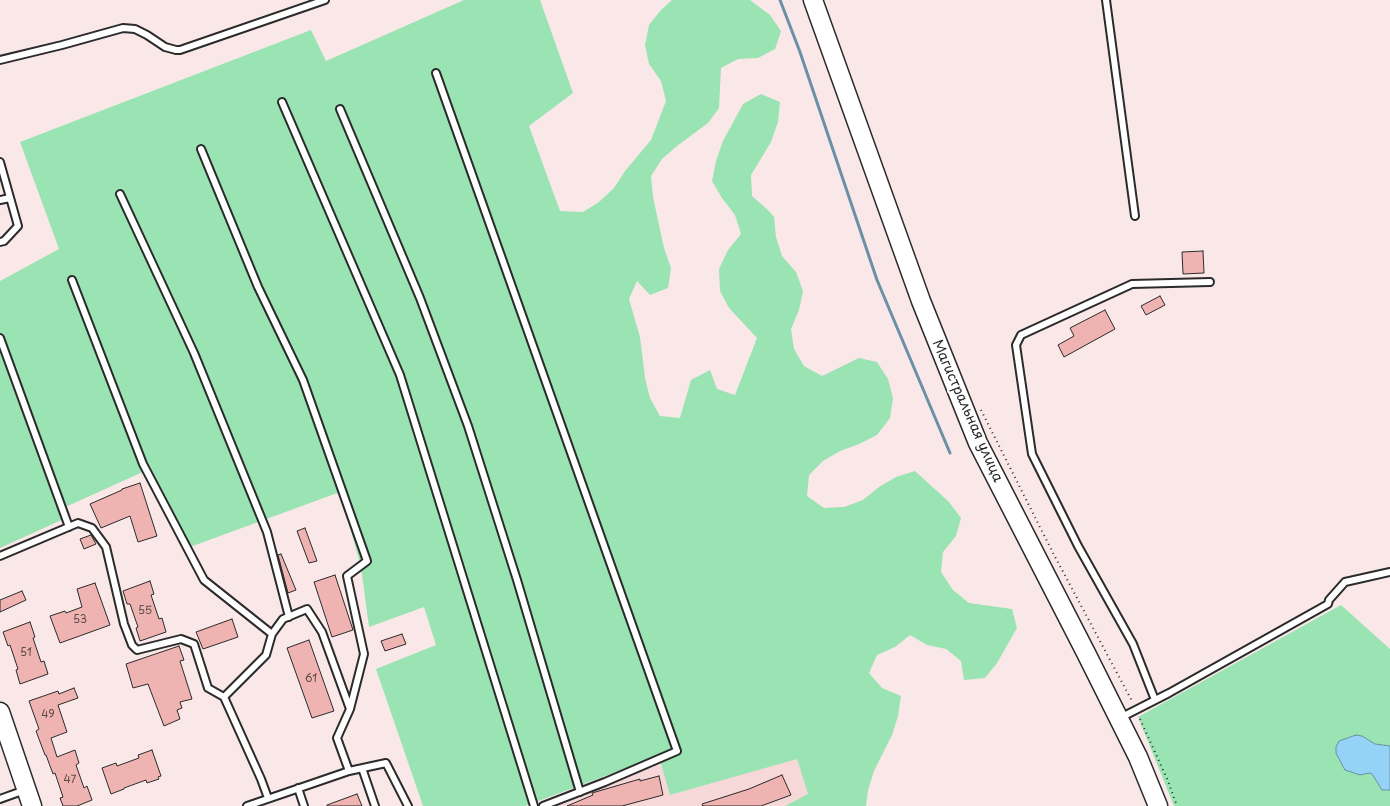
<!DOCTYPE html>
<meta charset="utf-8">
<style>
body{margin:0}
canvas{display:block;background:#fae8e8}
</style>
<canvas width="1390" height="806"></canvas>
<script>
const context = document.querySelector('canvas').getContext('2d');
context.lineJoin = 'round';
function paint(path, color) {
  context.fillStyle = color;
  context.fill(path, 'evenodd');
}
function poly(rows) {
  const path = new Path2D();
  for (const r of rows) {
    path.moveTo(r[0], r[1]);
    for (let i = 2; i < r.length; i += 2) path.lineTo(r[i], r[i + 1]);
  }
  return path;
}
function trace(path, color, width, dash) {
  context.strokeStyle = color;
  context.lineWidth = width;
  context.lineCap = dash ? 'butt' : 'round';
  context.setLineDash(dash || []);
  context.stroke(path);
}
function label(font, color, halo, rows, align = 'center') {
  context.font = font + ' "Playpen Sans",sans-serif';
  context.lineWidth = 4.5;
  context.setLineDash([]);
  context.textBaseline = 'middle';
  context.strokeStyle = halo;
  context.fillStyle = color;
  for (const [text, x, y, turn = 0] of rows) {
    context.save();
    context.translate(x, y);
    context.rotate((+turn || 0) * Math.PI / 180);
    context.textAlign = isNaN(turn) ? turn : align;
    if (halo) context.strokeText(text, 0, 0);
    context.fillText(text, 0, 0);
    context.restore();
  }
}
paint(poly([
 [797,758,808,794,785,806,557,806,661,764,671,795]
]), '#f7d8d8');
paint(poly([
 [464,0,540,0,573,93,529,126,560,211,583,212,599,202,614,188,625,171,651,140,666,101,661,81,649,64,645,45,649,25,661,10,672,0,750,0,770,15,781,31,775,49,758,58,738,59,721,68,719,108,708,123,677,146,662,159,651,176,653,197,664,248,671,268,668,288,650,295,637,281,629,299,640,337,645,378,650,398,660,416,680,418,691,380,710,370,717,389,735,395,757,338,729,308,720,291,719,269,728,250,741,234,735,215,722,198,712,181,716,161,723,141,743,104,761,94,780,102,778,122,771,142,751,175,752,196,768,210,774,217,776,237,782,256,796,272,803,291,799,310,791,329,794,349,804,366,822,376,859,358,877,362,888,379,893,398,890,418,877,435,859,444,840,451,823,461,809,475,807,496,824,508,844,507,863,500,879,487,896,477,915,471,949,502,961,518,956,536,943,552,941,572,953,590,969,603,1012,609,1017,628,997,663,985,678,964,680,961,661,946,649,927,645,910,635,895,647,877,655,869,673,882,688,901,696,898,716,892,735,874,771,868,790,866,806,785,806,808,794,797,759,670,795,661,764,656,757,525,806,423,806,376,669,436,645,424,607,369,627,361,567,340,492,190,547,145,471,61,509,66,518,0,548,0,281,59,249,20,142,311,30,326,61],
 [1341,605,1390,649,1390,806,1174,806,1138,717]
]), '#9ae3b2');
const water = poly([
 [1356,735,1362,736,1375,744,1390,746,1390,790,1382,790,1372,774,1369,773,1360,775,1345,770,1336,753,1336,747,1339,741,1356,735]
]);
paint(water, '#95d3f6');
trace(water, '#6b90a5', 1);
trace(poly([
 [780,0,800,52,877,280,950,453]
]), '#6b90a5', 3);
const building = poly([
 [1203,251,1204,273,1183,274,1182,252,1203,251],
 [1160,296,1165,305,1146,315,1141,306,1160,296],
 [1105,310,1115,329,1064,357,1058,345,1074,336,1070,328,1105,310],
 [140,483,157,536,138,542,130,516,101,528,90,504,122,490,122,489,140,483],
 [305,528,317,561,309,563,297,531,305,528],
 [91,535,96,544,84,549,80,539,91,535],
 [281,554,296,590,288,593,278,555,281,554],
 [335,575,353,630,332,637,314,582,335,575],
 [150,581,154,594,151,595,159,619,162,618,166,632,140,641,136,628,138,627,130,604,127,604,123,591,150,581],
 [95,583,110,625,60,643,50,616,65,611,66,613,82,607,77,589,95,583],
 [22,591,26,600,0,612,0,600,22,591],
 [232,619,238,637,203,649,196,632,232,619],
 [30,622,35,637,33,638,41,662,44,661,48,674,20,684,16,670,18,669,10,645,8,646,3,632,30,622],
 [402,634,406,644,385,651,381,641,402,634],
 [309,640,334,711,312,718,287,648,309,640],
 [179,646,184,660,180,661,192,699,180,702,182,708,177,710,180,719,164,726,148,684,133,688,126,664,179,646],
 [74,688,78,698,58,705,67,732,51,738,57,757,75,750,79,763,76,765,84,788,87,786,92,800,77,806,63,806,60,798,63,797,55,773,53,774,46,755,45,755,36,731,39,729,29,701,58,691,59,694,74,688],
 [152,750,161,776,158,777,159,779,147,783,146,780,124,788,124,789,111,794,102,768,116,763,117,766,139,758,138,755,152,750],
 [782,775,791,795,761,806,703,806,702,804,749,789,782,775],
 [659,776,663,795,622,806,567,806,593,795,592,793,640,779,640,781,659,776],
 [357,794,362,806,327,806,327,805,357,794]
]);
paint(building, '#efb3b1');
trace(building, '#2b2b2b', 1);
const lane = poly([
 [1106,0,1135,216],
 [0,60,62,45,123,28,135,29,147,35,165,47,176,50,180,50,325,0],
 [436,73,677,751,605,782,543,806],
 [282,102,400,375,534,806],
 [340,109,420,298,468,426,517,580,580,792],
 [201,149,258,287,303,380,367,561,347,576,364,654,350,709],
 [0,162,18,226,4,241,0,242],
 [120,194,194,353,267,532,289,617],
 [0,200,10,198],
 [72,280,143,464,204,580,272,634],
 [0,338,69,527],
 [0,556,78,523,92,528,106,547,124,624,132,645,137,650,181,639,194,644,208,688,224,697],
 [1155,700,1133,644,1078,546,1032,454,1016,345,1021,335,1132,284,1210,282],
 [1120,718,1169,693,1328,604,1329,600,1345,582,1390,572],
 [362,768,375,806],
 [298,788,304,806],
 [268,798,261,779,224,697,266,655,272,634,283,619,307,609,322,632,350,709,337,738,349,771],
 [0,799,25,790],
 [247,806,349,771,386,763,408,806]
]);
const secondary = poly([
 [813,0,921,301,978,443,1086,653,1138,757,1158,806],
 [0,712,32,806]
]);
trace(lane, '#2b2b2b', 10);
trace(secondary, '#2b2b2b', 21);
trace(poly([
 [981,410,1053,553,1133,703],
 [1140,719,1168,781,1177,806]
]), '#2b2b2b', 2, [1, 4]);
trace(lane, '#fff', 6);
trace(secondary, '#fff', 18);
label('11px', '#5c4d4c', null, [
 ["55",145,611],
 ["53",80,620],
 ["51",26,653],
 ["61",311,679],
 ["49",48,715],
 ["47",70,780]
]);
label('14px', '#2b2b2b', '#fff', [
 ["Магистральная улица",967,411,66]
]);
</script>
